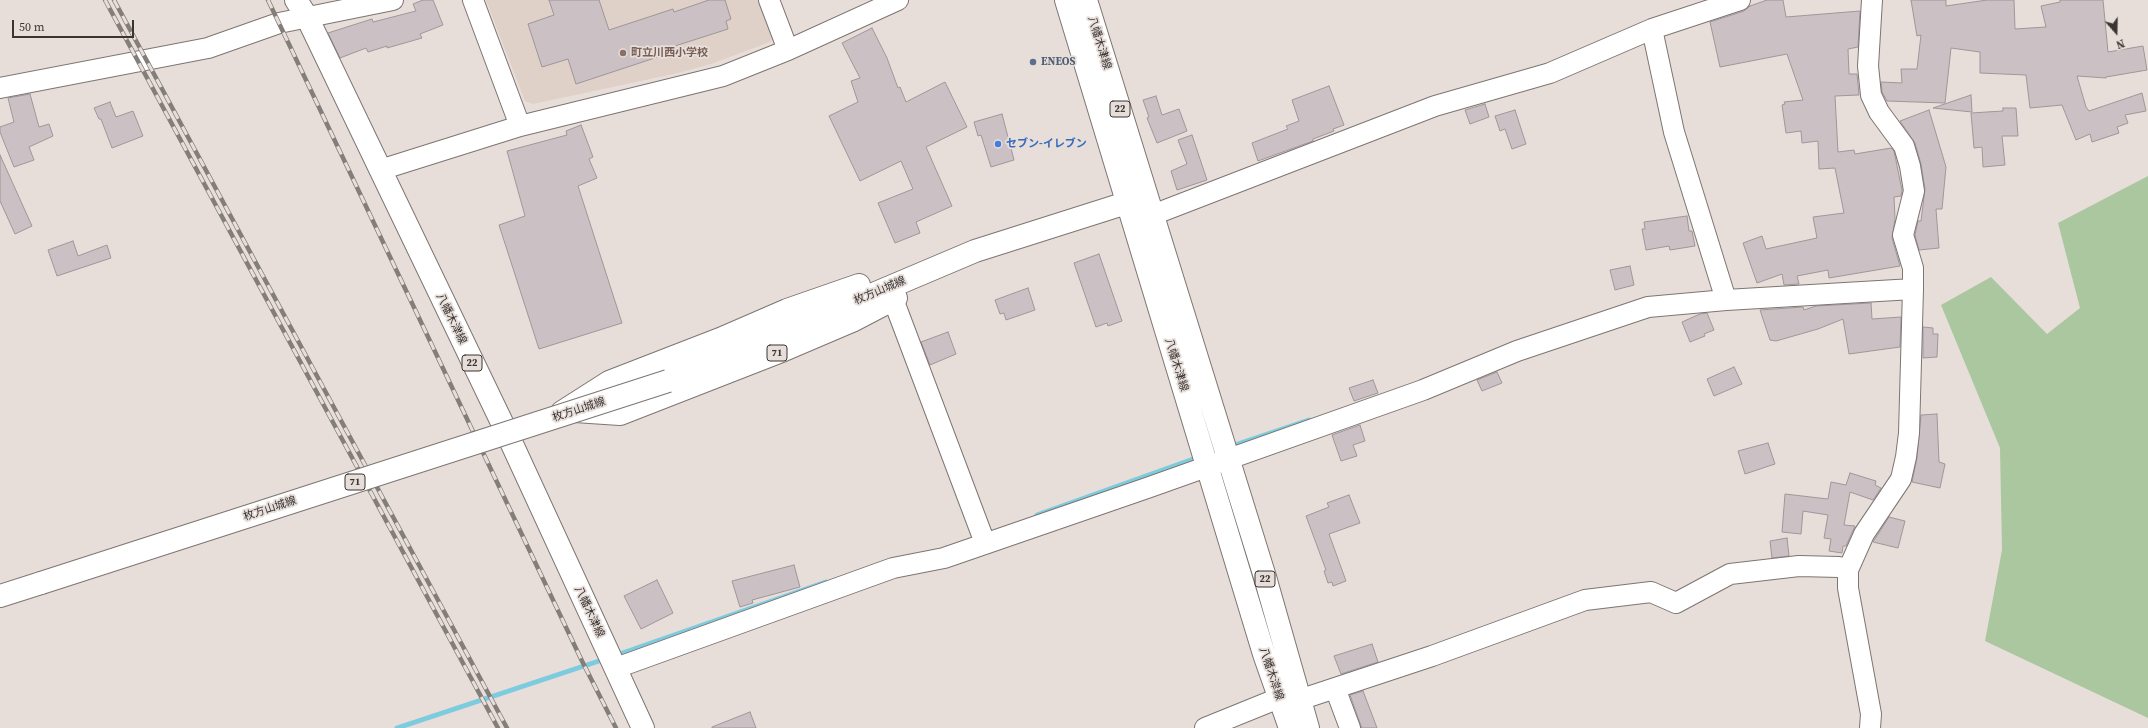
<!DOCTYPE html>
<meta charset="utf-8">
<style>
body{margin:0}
#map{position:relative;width:2148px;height:728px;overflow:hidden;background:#e7deda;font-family:"Source Serif 4",serif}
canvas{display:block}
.north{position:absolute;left:2096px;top:12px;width:40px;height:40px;-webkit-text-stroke:3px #e7deda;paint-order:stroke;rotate:160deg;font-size:11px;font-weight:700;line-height:16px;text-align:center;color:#383533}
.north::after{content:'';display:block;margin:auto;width:14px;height:18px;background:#383533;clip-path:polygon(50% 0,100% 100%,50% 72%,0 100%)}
.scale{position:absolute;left:12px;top:20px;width:122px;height:18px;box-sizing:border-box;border:2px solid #383533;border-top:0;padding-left:5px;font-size:12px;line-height:14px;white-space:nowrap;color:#383533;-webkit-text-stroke:3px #e7deda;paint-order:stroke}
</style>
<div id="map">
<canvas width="2148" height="728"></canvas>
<div class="north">N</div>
<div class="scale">50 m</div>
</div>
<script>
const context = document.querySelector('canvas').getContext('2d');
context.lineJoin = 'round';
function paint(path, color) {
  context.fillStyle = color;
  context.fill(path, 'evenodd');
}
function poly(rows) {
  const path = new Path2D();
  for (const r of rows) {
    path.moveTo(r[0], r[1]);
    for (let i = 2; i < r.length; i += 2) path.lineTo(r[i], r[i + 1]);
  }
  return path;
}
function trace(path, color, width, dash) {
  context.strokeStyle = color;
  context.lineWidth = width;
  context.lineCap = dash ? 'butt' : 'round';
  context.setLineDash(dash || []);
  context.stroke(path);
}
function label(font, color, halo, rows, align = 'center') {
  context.font = font + ' "Source Serif 4","Noto Sans JP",serif';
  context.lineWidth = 3.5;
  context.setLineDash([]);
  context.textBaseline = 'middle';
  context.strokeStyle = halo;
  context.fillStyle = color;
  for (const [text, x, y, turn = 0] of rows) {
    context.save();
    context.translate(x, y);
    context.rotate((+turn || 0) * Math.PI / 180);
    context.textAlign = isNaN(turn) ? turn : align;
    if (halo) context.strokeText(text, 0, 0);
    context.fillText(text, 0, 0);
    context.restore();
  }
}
paint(poly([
 [486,0,758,0,773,37,770,42,711,64,678,73,533,104,525,101]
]), '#dfd0c8');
paint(poly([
 [2148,176,2148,718,1985,641,2002,550,2000,448,1941,305,1991,277,2047,334,2080,308,2058,223]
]), '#abc7a0');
trace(poly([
 [1229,447,1309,420],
 [1037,515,1199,457],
 [614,656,826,582],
 [397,728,605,659]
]), '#7ccbdf', 5);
const building = poly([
 [423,0,433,0,443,25,420,34,422,38,387,48,387,46,368,52,366,48,340,58,328,33,372,19,373,22,416,11,413,4,423,0],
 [549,0,599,0,609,30,673,9,674,12,709,0,725,0,731,19,726,21,728,29,675,46,676,51,576,84,568,59,542,67,528,24,554,15,549,0],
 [1767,0,1783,0,1786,17,1860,11,1858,47,1848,49,1849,74,1857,74,1859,95,1835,96,1838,152,1854,150,1855,154,1891,148,1894,151,1902,190,1901,196,1894,197,1895,219,1892,238,1900,266,1829,278,1828,270,1797,276,1799,284,1784,285,1782,274,1757,283,1743,243,1762,236,1766,249,1817,238,1813,217,1844,213,1835,168,1819,169,1818,141,1802,143,1801,131,1786,133,1782,105,1785,104,1784,102,1803,100,1787,54,1720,67,1710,22,1744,11,1750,6,1767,0],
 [1911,0,1946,0,1946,6,1987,0,2014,0,2015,29,2046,27,2041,6,2060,2,2060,0,2103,0,2108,52,2143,46,2147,70,2106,77,2106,78,2077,76,2086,107,2089,111,2142,93,2146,111,2125,115,2128,123,2117,127,2119,133,2092,142,2090,134,2076,140,2062,105,2030,108,2026,75,1980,73,1980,52,1951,48,1945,103,1887,101,1882,92,1881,82,1902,83,1901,69,1917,69,1921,35,1917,36,1911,0],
 [872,28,887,58,898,88,900,87,906,102,945,82,967,127,926,147,952,206,916,222,920,233,895,243,878,203,913,189,901,161,860,181,829,116,858,102,851,81,860,78,842,43,872,28],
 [1329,86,1344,125,1333,129,1334,131,1313,139,1313,141,1258,161,1252,143,1288,129,1286,126,1299,121,1292,100,1329,86],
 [30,94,39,127,49,124,53,136,29,147,34,160,14,167,0,132,0,127,14,122,8,98,30,94],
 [1971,95,1972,112,1933,108,1971,95],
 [1156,96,1162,115,1179,109,1187,131,1157,143,1147,118,1149,117,1143,100,1156,96],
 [110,102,116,117,133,111,143,136,112,148,101,119,99,119,94,108,110,102],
 [1485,104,1489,117,1470,124,1465,110,1485,104],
 [2003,108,2016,108,2018,136,2002,136,2005,165,1983,167,1982,147,1974,148,1971,113,2003,111,2003,108],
 [1515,110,1526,144,1512,149,1505,129,1500,131,1495,116,1515,110],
 [1929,110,1946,167,1942,209,1936,209,1939,248,1919,250,1915,235,1918,221,1921,221,1925,189,1921,164,1915,143,1900,121,1929,110],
 [1002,114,1014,160,991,167,981,135,978,136,974,122,1002,114],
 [581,125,593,157,589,159,597,178,578,186,622,323,539,349,499,225,525,216,507,151,567,135,566,131,581,125],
 [1192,135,1207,180,1177,190,1171,171,1187,164,1178,140,1192,135],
 [0,155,32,226,15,234,0,201,0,155],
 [1687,216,1689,231,1692,231,1695,246,1670,250,1669,246,1646,250,1642,229,1645,229,1644,222,1687,216],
 [73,241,78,256,107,245,111,258,57,276,48,250,73,241],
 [1099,254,1122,321,1108,326,1107,323,1096,327,1074,263,1099,254],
 [1630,266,1634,285,1615,290,1610,270,1630,266],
 [1028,288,1035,310,1006,320,1004,313,1000,314,995,300,1028,288],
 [1871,303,1872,319,1901,317,1900,347,1849,354,1843,319,1818,329,1776,341,1770,340,1760,310,1803,307,1804,310,1816,306,1871,303],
 [1707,313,1714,330,1704,334,1705,336,1690,342,1682,322,1700,314,1707,313],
 [1923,327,1933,328,1933,334,1938,334,1937,357,1923,358,1923,327],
 [948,332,956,354,930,365,921,342,948,332],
 [1734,367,1742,384,1714,396,1707,379,1734,367],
 [1497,372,1502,383,1482,391,1477,380,1497,372],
 [1373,380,1378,393,1354,401,1349,388,1373,380],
 [1937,414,1939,462,1945,464,1940,488,1912,482,1917,458,1921,415,1937,414],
 [1360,425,1365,441,1353,445,1357,456,1341,461,1332,435,1360,425],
 [1768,443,1775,464,1745,474,1738,451,1768,443],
 [1850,473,1876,481,1875,485,1881,488,1873,500,1850,492,1844,525,1855,526,1846,546,1843,546,1842,553,1829,551,1831,539,1824,538,1828,515,1803,511,1801,534,1782,532,1785,494,1828,499,1831,482,1846,485,1850,473],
 [1349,495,1360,523,1329,534,1346,581,1333,586,1332,582,1328,583,1324,571,1326,570,1306,516,1329,507,1327,503,1349,495],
 [1889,517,1905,521,1898,548,1873,542,1889,517],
 [1787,538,1789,556,1772,558,1770,541,1787,538],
 [794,565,800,587,752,600,753,603,740,607,732,581,794,565],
 [657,580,673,613,641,629,624,596,657,580],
 [1372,644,1378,662,1341,674,1334,656,1372,644],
 [1363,691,1371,712,1377,728,1362,728,1360,723,1350,695,1363,691],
 [750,712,756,728,712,728,712,727,750,712]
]);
paint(building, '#cbc1c5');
trace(building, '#9f9699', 1);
const minor = poly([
 [473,0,520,126],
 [769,0,788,50],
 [1652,29,1674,132,1726,300,1913,289,1913,268,1903,235,1914,191,1910,166,1904,146,1879,112,1871,95,1868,66,1872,0],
 [0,88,208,48,279,23,393,0],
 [380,170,520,126,723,76,788,50,898,0],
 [1137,221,1435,106,1550,73,1652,29,1740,0],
 [893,299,985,543],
 [616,668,893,568,944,558,1147,488,1423,390,1517,351,1648,307,1726,300],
 [1335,688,1350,728],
 [1299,700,1432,656,1585,600,1651,592,1676,603,1730,574,1799,566,1839,567,1848,570],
 [1205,728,1279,698],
 [1870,728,1871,714,1848,588,1848,570,1864,534,1901,479,1906,457,1909,433,1913,289]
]);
const major = poly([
 [296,0,307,17,506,431,643,728],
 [1066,0,1264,654,1290,728],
 [1086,0,1265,577,1308,728],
 [668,381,975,251,1142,198],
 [575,411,620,414,784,350,852,321,896,298],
 [562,412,609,382,720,339,787,310,859,285],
 [0,596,41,583]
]);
trace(minor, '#7d7572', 22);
trace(major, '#7d7572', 24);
trace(minor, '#fff', 20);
trace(major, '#fff', 22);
const rail = poly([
 [105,0,498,728],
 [114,0,507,728],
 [268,0,582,661,616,728]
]);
trace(rail, '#847e7b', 4.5);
trace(rail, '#e7deda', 3, [9]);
const majorBridge = poly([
 [41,583,668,381]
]);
trace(majorBridge, '#7d7572', 24, []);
trace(majorBridge, '#fff', 22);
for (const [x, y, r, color] of [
 [623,53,4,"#8d6e63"],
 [1033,62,4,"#5c6f8a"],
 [998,144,4,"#3f7fe0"]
]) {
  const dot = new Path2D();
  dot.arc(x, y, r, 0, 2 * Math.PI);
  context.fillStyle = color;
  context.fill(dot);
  trace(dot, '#e7deda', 1.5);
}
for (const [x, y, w] of [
 [1120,109,20],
 [777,353,20],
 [472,363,20],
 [355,482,20],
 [1265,579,20]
]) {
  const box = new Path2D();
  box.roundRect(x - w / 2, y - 8, w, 16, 3);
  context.fillStyle = '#e7deda';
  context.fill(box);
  trace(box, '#383533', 1);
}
label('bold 10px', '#383533', null, [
 ["22",1120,109],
 ["71",777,353],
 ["22",472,363],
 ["71",355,482],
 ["22",1265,579]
]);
label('11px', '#383533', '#e7deda', [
 ["八幡木津線",1099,43,73],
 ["枚方山城線",880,291,-23],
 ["八幡木津線",451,319,64],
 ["八幡木津線",1176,365,73],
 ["枚方山城線",579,410,-18],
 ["枚方山城線",270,509,-18],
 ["八幡木津線",589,612,65],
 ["八幡木津線",1271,674,72]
]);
label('bold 11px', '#785e54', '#e7deda', [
 ["町立川西小学校",631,53]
], 'left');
label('bold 11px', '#4e5e75', '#e7deda', [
 ["ENEOS",1041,62]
], 'left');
label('bold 11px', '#366cbe', '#e7deda', [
 ["セブン-イレブン",1006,144]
], 'left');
</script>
